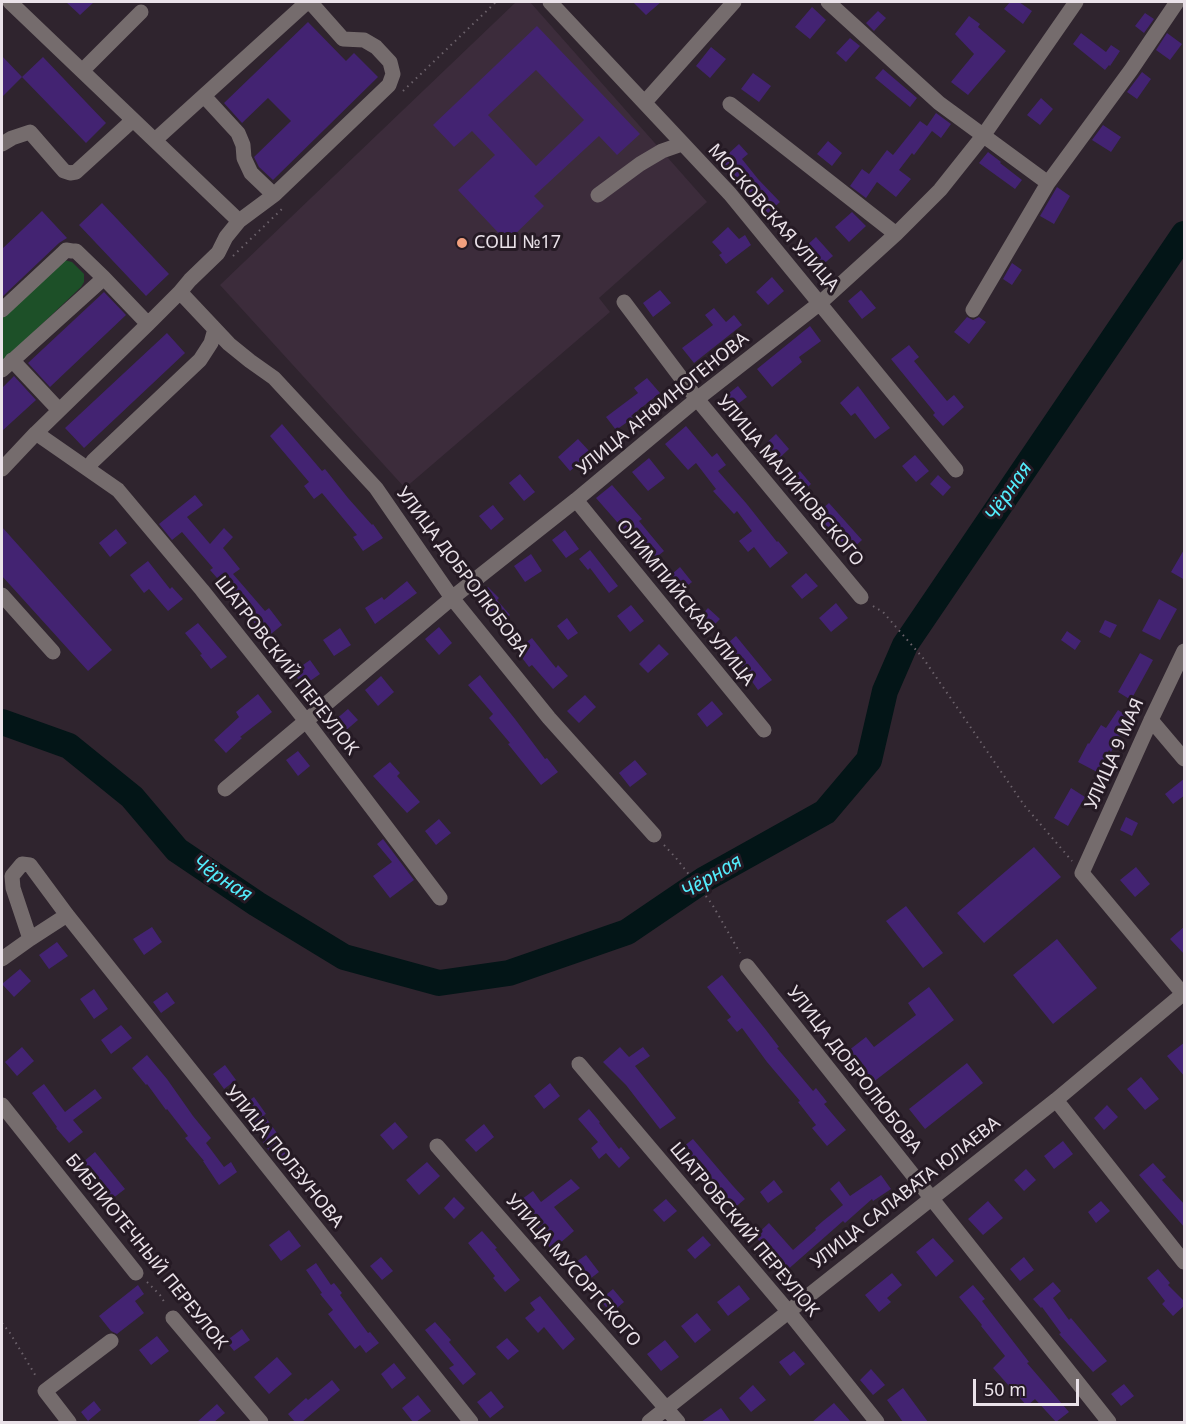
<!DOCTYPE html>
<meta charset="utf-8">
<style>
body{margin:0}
#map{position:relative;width:1186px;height:1424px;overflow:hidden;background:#2f242e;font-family:"Noto Sans",sans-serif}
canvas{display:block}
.frame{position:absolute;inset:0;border:3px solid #eae2e9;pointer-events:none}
.scale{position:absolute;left:973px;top:1379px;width:106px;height:27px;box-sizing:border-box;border:3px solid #eae2e9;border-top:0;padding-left:8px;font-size:18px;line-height:21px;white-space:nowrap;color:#eae2e9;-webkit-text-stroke:4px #251a24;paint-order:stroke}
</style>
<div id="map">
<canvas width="1186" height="1424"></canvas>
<div class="frame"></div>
<div class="scale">50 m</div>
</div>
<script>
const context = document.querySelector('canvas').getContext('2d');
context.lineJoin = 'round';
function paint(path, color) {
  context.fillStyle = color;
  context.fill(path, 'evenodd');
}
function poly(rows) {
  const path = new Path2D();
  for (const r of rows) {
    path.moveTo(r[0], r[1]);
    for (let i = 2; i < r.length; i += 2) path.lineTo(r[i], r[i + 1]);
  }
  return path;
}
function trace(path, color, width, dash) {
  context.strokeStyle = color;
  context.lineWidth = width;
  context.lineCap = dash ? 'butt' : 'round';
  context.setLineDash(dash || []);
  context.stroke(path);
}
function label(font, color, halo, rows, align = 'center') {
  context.font = font + ' "Noto Sans",sans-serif';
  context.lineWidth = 6;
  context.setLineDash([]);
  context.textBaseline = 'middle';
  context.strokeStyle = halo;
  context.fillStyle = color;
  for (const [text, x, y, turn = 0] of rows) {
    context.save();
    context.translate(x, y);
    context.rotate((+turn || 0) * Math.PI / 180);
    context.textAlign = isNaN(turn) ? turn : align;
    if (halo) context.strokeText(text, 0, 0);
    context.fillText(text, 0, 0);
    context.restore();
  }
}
paint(poly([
 [516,2,530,2,707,202,599,298,610,312,405,488,220,285]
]), '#3c2c3b');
paint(poly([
 [64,260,72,262,84,274,84,282,81,287,2,362,2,317]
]), '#1d5028');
trace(poly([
 [2,722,69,746,132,797,177,850,257,904,344,957,439,983,509,973,627,932,705,879,825,812,869,760,885,691,905,645,1184,234]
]), '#031517', 26);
paint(poly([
 [66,2,94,2,80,15],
 [633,2,661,2,646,15],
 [1010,2,1019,2,1032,11,1023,24,1004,9],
 [812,7,826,20,810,39,795,27],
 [878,11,886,18,874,31,866,23],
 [1145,13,1154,19,1144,33,1135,26],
 [969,16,980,24,978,27,1006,51,968,95,951,82,974,54,955,34],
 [308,22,346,61,354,53,378,77,273,180,259,167,254,157,291,121,268,98,242,123,224,103],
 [537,26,640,134,617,155,599,136,534,196,544,206,507,242,458,190,495,155,472,131,454,147,433,125],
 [536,70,584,120,536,166,488,115],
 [1081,33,1106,52,1111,45,1120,51,1110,66,1109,65,1105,70,1073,44],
 [1167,33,1182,44,1170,60,1156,50],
 [850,38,860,46,846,62,836,53],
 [711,47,726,59,710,78,696,66],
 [2,56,22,77,2,97],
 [43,57,106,123,86,143,22,77],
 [883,69,917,98,910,107,875,78],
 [1142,72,1151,79,1137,99,1127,92],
 [753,73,771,86,759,102,741,89],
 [1041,98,1053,109,1040,125,1027,115],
 [936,113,951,124,941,138,932,131,914,155,912,153,899,170,911,179,896,197,877,182,866,198,850,186,862,169,869,174,887,150,893,155,920,121,927,126],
 [1103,125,1121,137,1111,152,1092,140],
 [828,141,842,153,832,166,817,154],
 [739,144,748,154,742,159,758,179,780,202,768,213,719,162],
 [988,152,1001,162,1000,163,1022,180,1015,189,979,163],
 [1057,187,1070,196,1054,224,1040,216],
 [102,203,169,274,146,296,79,225],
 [42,211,67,238,59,243,2,297,2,249],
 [852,212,866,226,849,242,835,227],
 [728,227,739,239,745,235,751,245,726,264,719,255,722,253,712,242],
 [816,237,833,256,821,266,805,247],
 [1012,263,1022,270,1012,285,1003,279],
 [772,277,784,291,768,305,756,292],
 [660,290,671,303,653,317,643,303],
 [861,290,876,308,862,319,848,301],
 [104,292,126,315,50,387,28,363],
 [714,308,726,322,734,315,742,325,694,363,682,348,713,325,705,315],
 [967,317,973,320,979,317,986,322,969,344,954,332],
 [810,326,821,341,799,357,802,362,772,387,757,369],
 [167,333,185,353,84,448,65,428],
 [909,345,919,357,914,361,947,401,954,395,964,407,943,426,933,415,935,413,891,359],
 [14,376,36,400,2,431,2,388],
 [647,378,660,393,631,416,633,418,616,430,606,417,638,393,634,388],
 [738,386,747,397,727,412,719,401],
 [858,386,890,428,875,439,855,413,851,416,840,403],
 [282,424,322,471,325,469,348,498,372,525,373,524,383,538,363,551,353,537,357,535,322,493,314,499,304,486,309,482,270,436],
 [686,426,712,457,717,453,726,465,718,471,746,503,777,542,778,541,788,553,770,568,754,547,748,552,739,541,752,531,737,511,734,514,713,491,716,489,696,463,688,470,665,444],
 [776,434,789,449,771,466,758,451],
 [578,439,591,453,570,471,558,457],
 [915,455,929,471,916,482,902,466],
 [649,458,665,478,648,491,632,472],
 [800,471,811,484,798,496,787,483],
 [520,474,535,492,524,501,509,483],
 [938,475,951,487,943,496,930,484],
 [612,485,642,519,639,521,664,551,647,565,635,551,639,547,596,498],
 [195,495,203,505,187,517,210,544,224,528,233,537,223,548,240,569,233,574,265,611,269,608,282,625,266,638,253,621,254,620,210,570,213,568,182,532,172,540,159,524],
 [829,503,862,540,850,551,828,527,826,529,814,516],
 [493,505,504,519,491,530,479,516],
 [2,527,112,650,88,671,2,576],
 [116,529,127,543,110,557,99,543],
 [565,530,579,549,566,558,552,540],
 [1185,548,1185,580,1171,572],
 [590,550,618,586,609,593,590,568,588,570,579,559],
 [531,554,542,571,525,582,514,566],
 [148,561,170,589,172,587,183,599,168,611,149,589,144,593,130,575],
 [680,567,692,582,676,595,664,581],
 [806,573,818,586,802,599,791,586],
 [407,581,417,593,375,624,365,608,382,597,384,600],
 [488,587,499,598,497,600,510,615,499,624,476,599],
 [1159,599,1177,609,1160,640,1142,631],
 [836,603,848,618,831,632,819,618],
 [631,605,644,621,630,632,617,616],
 [708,608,720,619,707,632,696,621],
 [567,618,578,633,568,640,557,626],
 [1105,620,1117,625,1110,638,1099,632],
 [198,623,227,657,211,669,200,655,202,654,185,633],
 [439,627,452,643,439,655,425,639],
 [340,628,351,645,334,656,323,640],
 [1067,631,1081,641,1075,650,1061,640],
 [736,636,772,680,758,690,739,663,735,666,721,649],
 [532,638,556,668,558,665,568,676,553,689,532,665,529,667,516,650],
 [659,644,669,654,648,673,639,664],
 [1140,653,1153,660,1131,700,1118,692],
 [310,660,320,674,303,686,293,672],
 [480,675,515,719,545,759,547,758,558,772,541,785,508,744,510,743,489,718,493,714,468,685],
 [381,676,394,692,378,706,365,690],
 [258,694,272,712,240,737,242,738,226,753,214,740,239,717,236,712],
 [585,695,596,707,579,723,567,711],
 [712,701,723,714,707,727,697,714],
 [348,709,358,720,344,732,334,721],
 [1118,710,1129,717,1118,735,1120,736,1111,752,1109,750,1097,772,1078,762,1088,743,1089,744,1101,725,1106,728],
 [298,751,310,766,298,776,286,760],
 [635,760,647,774,630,787,619,773],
 [390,762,400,773,397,776,420,802,407,813,373,776],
 [1185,778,1185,795,1173,804,1165,794],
 [1071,788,1085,797,1068,826,1054,818],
 [1126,817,1138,823,1132,836,1120,830],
 [439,819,451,833,436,845,425,831],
 [383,839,414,880,390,898,373,876,392,862,377,844],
 [1034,847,1061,877,984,943,957,913],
 [1136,867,1150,884,1135,897,1120,880],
 [906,906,943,953,923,968,886,921],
 [1185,926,1185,955,1170,939],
 [152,927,162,942,144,955,133,939],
 [1057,939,1097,988,1053,1024,1013,975],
 [57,942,68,956,49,969,39,955],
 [20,969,31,981,14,997,2,984],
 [722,975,766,1030,779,1047,777,1048,813,1091,816,1088,827,1102,824,1104,846,1130,827,1146,812,1128,816,1125,798,1102,800,1101,767,1062,742,1028,737,1032,727,1020,731,1017,707,987],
 [929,987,954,1020,872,1083,848,1051,866,1037,874,1047,916,1015,908,1003],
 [94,989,108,1009,94,1019,80,999],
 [167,992,175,1003,161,1013,153,1002],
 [121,1025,132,1038,111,1054,101,1040],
 [1185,1042,1185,1077,1167,1056],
 [22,1047,34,1061,17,1076,5,1062],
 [620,1047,629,1057,643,1047,650,1056,635,1066,676,1118,660,1129,626,1085,603,1062],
 [147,1055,167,1079,193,1116,211,1138,206,1143,224,1167,231,1162,237,1172,219,1185,203,1161,204,1161,185,1138,188,1136,167,1109,166,1110,147,1084,146,1085,132,1068],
 [967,1063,983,1083,925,1129,909,1109],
 [225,1065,236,1080,224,1089,213,1074],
 [1141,1077,1159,1099,1145,1110,1127,1089],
 [550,1083,560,1096,544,1109,534,1096],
 [44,1084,65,1112,95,1089,102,1098,73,1120,83,1132,69,1143,56,1128,57,1127,32,1093],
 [254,1097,266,1114,264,1115,292,1154,281,1161,273,1148,269,1151,261,1139,264,1137,241,1106],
 [1107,1105,1118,1117,1104,1130,1094,1118],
 [589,1109,600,1122,599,1123,619,1149,621,1147,630,1158,619,1168,606,1153,599,1159,591,1148,598,1142,578,1119],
 [395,1122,408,1137,393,1150,380,1135],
 [484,1124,494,1137,476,1152,465,1140],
 [693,1139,733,1186,745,1199,732,1210,713,1188,712,1189,690,1161,689,1163,679,1150],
 [1063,1141,1073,1154,1054,1169,1044,1156],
 [95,1152,125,1189,112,1199,83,1162],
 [427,1162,440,1176,419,1195,406,1180],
 [1153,1163,1166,1177,1162,1180,1185,1205,1185,1228,1139,1175],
 [1026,1169,1036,1180,1024,1191,1014,1180],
 [881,1175,891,1189,873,1201,872,1199,845,1223,843,1221,785,1272,755,1236,769,1223,793,1250,816,1230,815,1228,823,1221,843,1205,830,1189,839,1181,850,1196],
 [571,1179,580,1188,554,1207,574,1231,552,1250,540,1236,542,1234,518,1202,533,1191,541,1202],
 [774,1180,783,1192,768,1203,760,1192],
 [454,1197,465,1208,454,1219,444,1208],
 [666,1199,677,1211,664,1222,653,1210],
 [988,1201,1003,1218,983,1235,968,1219],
 [1101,1201,1110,1211,1096,1223,1088,1212],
 [289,1230,301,1246,281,1261,269,1245],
 [482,1231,497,1248,495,1249,520,1280,505,1292,493,1278,495,1276,468,1243],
 [703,1236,711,1245,695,1259,687,1250],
 [933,1238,954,1261,936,1277,916,1252],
 [586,1255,599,1272,586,1282,573,1264],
 [381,1257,393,1271,382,1280,370,1266],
 [1024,1257,1034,1270,1020,1281,1010,1269],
 [316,1263,331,1285,334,1283,342,1293,340,1295,368,1333,370,1332,379,1343,366,1353,360,1345,355,1349,328,1314,333,1310,320,1294,322,1293,306,1270],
 [1158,1269,1170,1283,1168,1285,1185,1302,1185,1305,1173,1316,1162,1304,1165,1301,1147,1278],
 [892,1273,902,1285,887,1298,891,1302,879,1312,865,1295],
 [1053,1282,1061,1291,1053,1298,1069,1320,1071,1318,1107,1361,1093,1372,1059,1334,1061,1333,1042,1307,1041,1308,1033,1299],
 [138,1285,144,1294,135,1301,144,1313,117,1334,111,1331,99,1316],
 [739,1285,750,1299,728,1316,717,1302],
 [973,1285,985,1299,982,1301,1029,1362,1027,1363,1069,1412,1056,1422,1035,1399,1027,1406,993,1368,1005,1356,981,1326,982,1325,959,1297],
 [613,1289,624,1302,611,1313,600,1300],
 [540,1296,575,1339,563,1350,544,1327,538,1333,525,1318,535,1310,530,1303],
 [697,1313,711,1330,695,1343,681,1326],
 [435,1322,451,1340,449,1342,476,1374,463,1385,449,1368,454,1365,425,1330],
 [242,1329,250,1340,234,1351,226,1341],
 [157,1336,169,1351,151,1365,139,1350],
 [507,1338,519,1351,508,1360,496,1347],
 [665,1340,679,1357,661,1371,647,1354],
 [794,1351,805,1364,790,1376,779,1362],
 [277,1357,292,1374,269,1394,254,1377],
 [394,1363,406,1378,392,1389,381,1374],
 [871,1369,885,1385,873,1395,860,1380],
 [332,1380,340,1390,302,1422,295,1422,288,1414,306,1398,308,1400],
 [1124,1384,1134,1396,1121,1406,1111,1394],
 [753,1385,766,1400,751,1412,739,1398],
 [903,1388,928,1422,903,1422,887,1400],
 [491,1391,504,1407,490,1418,477,1402],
 [418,1395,431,1411,416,1422,413,1422,402,1408],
 [94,1401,101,1410,88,1421,81,1412],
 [834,1403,851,1422,812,1422],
 [217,1404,225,1413,214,1422,197,1422],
 [721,1408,731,1422,701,1422]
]), '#432372');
trace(poly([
 [403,91,496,2],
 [233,256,283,208],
 [873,606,883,612,923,658,1024,805,1072,861],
 [664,845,676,858,712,904,740,953],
 [147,1282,160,1295,166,1305],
 [2,1323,10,1333,37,1378]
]), '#6c626b', 2, [1.5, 4.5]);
trace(poly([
 [10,2,239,221,226,237,218,253,190,280,180,292,229,344,250,361,274,378,376,488,452,598,549,718,654,835],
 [550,2,730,194,956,470],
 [828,2,939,103,1048,183],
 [82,71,141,12],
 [204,96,238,133,243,145,244,158,251,173,274,195],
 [645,102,734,2],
 [730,104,896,234],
 [155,140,305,4,312,4,343,39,364,40,376,47,390,62,393,74,389,85,274,195,239,221],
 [2,144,12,138,30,132,64,171,70,173,76,172,133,120],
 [598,195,640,164,662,151,682,144],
 [180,292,148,324,36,433,118,490,202,590,306,721,440,898],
 [624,302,697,399,861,597],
 [2,310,62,254,66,250,72,251,76,251,104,278,148,324],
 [973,310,1048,183,1131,70,1177,2],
 [12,360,59,410],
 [2,370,104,278],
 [93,461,200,360,211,343,215,329],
 [2,469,36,433],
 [576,500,764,730],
 [2,595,53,652],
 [1184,651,1151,720,1082,873,1184,995],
 [1151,720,1184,759],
 [225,789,452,598,576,500,697,399,820,303,896,234,940,190,983,136,1076,2],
 [30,939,13,888,12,876,22,864,30,865,67,915,471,1422],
 [2,959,30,939,67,915],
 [747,966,1109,1422],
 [579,1064,788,1311,877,1422],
 [1056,1100,1184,1262],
 [2,1105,136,1273],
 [437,1146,678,1422],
 [173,1318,261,1422],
 [69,1422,45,1391,111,1341],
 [649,1422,1056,1100,1184,993]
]), '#756c6d', 15);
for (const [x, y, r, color] of [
 [462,243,6,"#f2a07e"]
]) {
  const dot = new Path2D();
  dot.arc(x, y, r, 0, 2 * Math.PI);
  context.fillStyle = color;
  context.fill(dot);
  trace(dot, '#251a24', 2);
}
label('18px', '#eae2e9', '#251a24', [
 ["МОСКОВСКАЯ УЛИЦА",773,218,49],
 ["УЛИЦА АНФИНОГЕНОВА",663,404,-39],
 ["УЛИЦА МАЛИНОВСКОГО",790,481,50],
 ["УЛИЦА ДОБРОЛЮБОВА",462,572,53],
 ["ОЛИМПИЙСКАЯ УЛИЦА",685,603,51],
 ["ШАТРОВСКИЙ ПЕРЕУЛОК",286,666,52],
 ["УЛИЦА 9 МАЯ",1115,754,-66],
 ["УЛИЦА ДОБРОЛЮБОВА",854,1070,52],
 ["УЛИЦА ПОЛЗУНОВА",284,1157,51],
 ["УЛИЦА САЛАВАТА ЮЛАЕВА",906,1193,-38],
 ["ШАТРОВСКИЙ ПЕРЕУЛОК",744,1230,50],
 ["БИБЛИОТЕЧНЫЙ ПЕРЕУЛОК",146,1252,51],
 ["УЛИЦА МУСОРГСКОГО",573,1271,49]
]);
label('18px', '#eae2e9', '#251a24', [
 ["СОШ №17",474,243]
], 'left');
label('italic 20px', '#53ecfc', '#251a24', [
 ["Чёрная",1009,492,-56],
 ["Чёрная",712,877,-31],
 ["Чёрная",222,879,33]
]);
</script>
